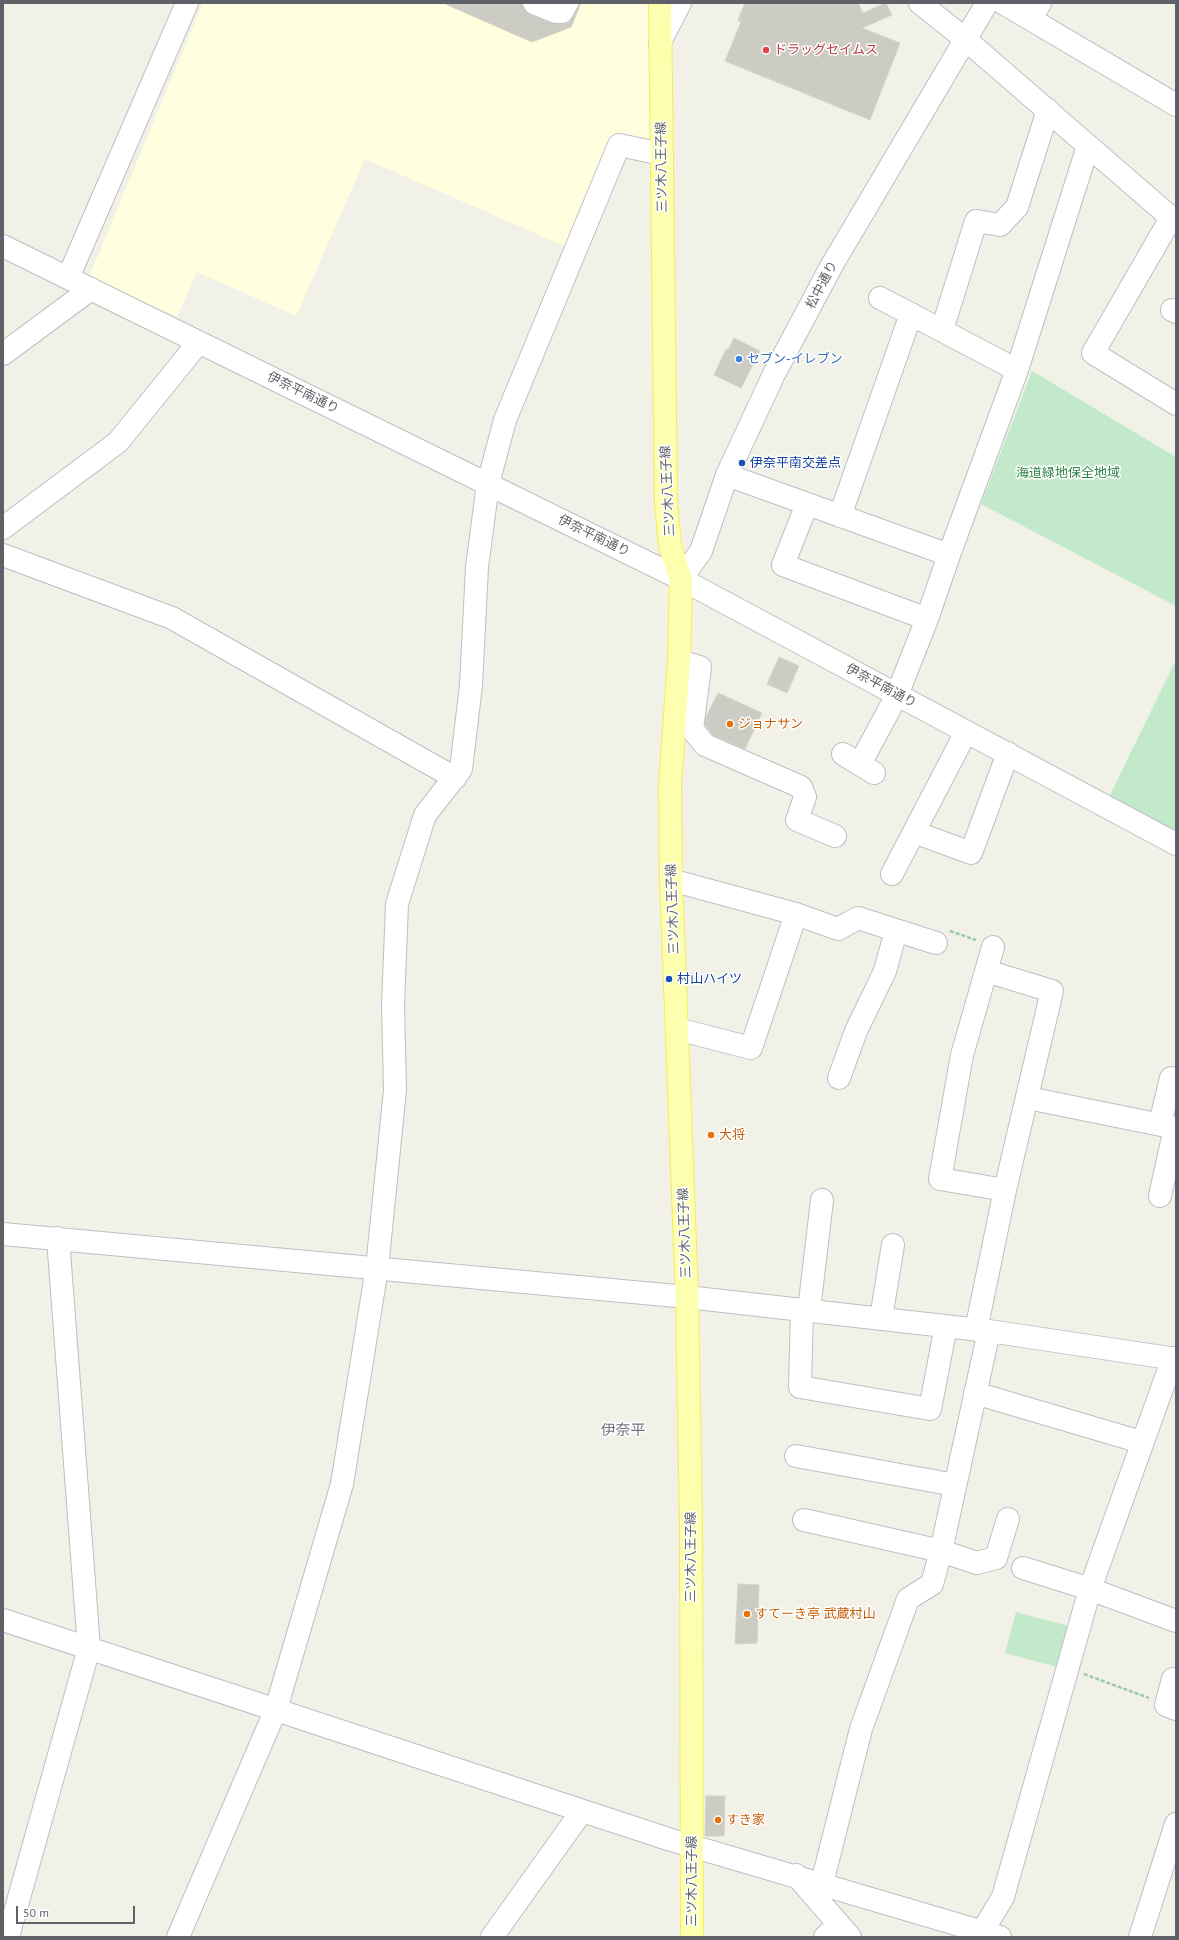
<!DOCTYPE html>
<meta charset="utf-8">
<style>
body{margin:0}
#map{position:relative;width:1179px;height:1940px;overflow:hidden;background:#f1f1e7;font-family:"PT Sans",sans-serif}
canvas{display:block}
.frame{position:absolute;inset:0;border:4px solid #5e6168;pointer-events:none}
.scale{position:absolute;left:16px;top:1906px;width:119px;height:18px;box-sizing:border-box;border:2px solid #5e6168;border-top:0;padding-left:5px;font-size:12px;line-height:14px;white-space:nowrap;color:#5e6168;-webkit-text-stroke:3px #fff;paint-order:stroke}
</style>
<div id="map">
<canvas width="1179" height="1940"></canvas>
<div class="frame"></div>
<div class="scale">50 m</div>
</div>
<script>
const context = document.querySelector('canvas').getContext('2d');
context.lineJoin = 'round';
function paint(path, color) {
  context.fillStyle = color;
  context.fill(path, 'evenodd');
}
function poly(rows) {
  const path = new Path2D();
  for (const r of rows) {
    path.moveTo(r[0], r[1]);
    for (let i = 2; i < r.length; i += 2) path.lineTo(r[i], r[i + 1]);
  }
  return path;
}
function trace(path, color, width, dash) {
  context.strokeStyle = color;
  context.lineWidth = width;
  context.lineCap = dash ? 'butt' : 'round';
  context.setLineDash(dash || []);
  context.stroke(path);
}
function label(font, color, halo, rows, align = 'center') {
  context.font = font + ' "PT Sans","Noto Sans JP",sans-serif';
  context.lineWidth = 3;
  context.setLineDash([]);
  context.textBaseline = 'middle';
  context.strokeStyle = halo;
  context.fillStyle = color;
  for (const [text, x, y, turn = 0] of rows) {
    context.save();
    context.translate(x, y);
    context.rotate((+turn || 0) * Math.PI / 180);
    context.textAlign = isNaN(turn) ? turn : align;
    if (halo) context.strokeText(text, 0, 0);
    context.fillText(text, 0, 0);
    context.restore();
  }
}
paint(poly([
 [203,3,648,3,649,144,616,136,567,247,365,159,296,316,197,272,177,317,89,277]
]), '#fffede');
paint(poly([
 [1032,371,1176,457,1176,606,981,504],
 [1176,660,1176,835,1109,797],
 [1016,1612,1072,1627,1061,1668,1005,1653]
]), '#c3e9cb');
const building = poly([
 [443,3,522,3,524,10,529,14,556,24,569,23,581,3,571,27,532,42,443,3],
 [745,3,858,3,863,13,886,3,892,15,862,28,900,43,870,120,725,61,741,22,738,20,745,3],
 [734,338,760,351,741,388,714,375,726,349,728,350,734,338],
 [779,657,799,666,787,693,767,684,779,657],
 [718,693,762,713,745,749,713,735,705,725,706,717,718,693],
 [738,1584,759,1585,757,1643,735,1644,738,1584],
 [706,1796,725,1796,724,1836,705,1836,706,1796]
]);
paint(building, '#cccbc4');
trace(building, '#d6d4c5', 1);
const minor = poly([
 [534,3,556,12,562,12,567,3],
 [920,3,965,39,1176,222],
 [1003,3,1176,105],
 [1031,19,1040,3],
 [660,42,680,3],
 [1171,218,1093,353,1176,404],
 [3,246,681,579,1176,844],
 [68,278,187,3],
 [880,298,1017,370],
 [1172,310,1176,312],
 [942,330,976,221,1000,225,1017,207,1048,110],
 [3,354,91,289],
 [727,475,949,555],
 [807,504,783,565,927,619],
 [840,516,911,314],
 [3,528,118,442,199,342],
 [3,555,172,618,455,778],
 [681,579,701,551,727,475,774,374,832,265,987,3],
 [679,661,700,667,692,729,705,745,801,787,805,797,797,820,835,836],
 [843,754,874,773],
 [860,764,897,695,927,619,949,555,1017,370,1088,146],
 [914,832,971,853,1008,753],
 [892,874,966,732],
 [671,880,796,914,838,929,858,918,936,943],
 [993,947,962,1055,940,1179,1005,1190],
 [677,1029,751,1048,796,914],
 [839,1078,856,1031,885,971,896,931],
 [1028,1098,1176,1128],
 [1160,1124,1171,1078],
 [1160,1196,1175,1128],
 [3,1234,687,1297,989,1331,1176,1359],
 [802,1310,800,1387,930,1409,946,1326],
 [809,1310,822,1200],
 [881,1318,893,1245],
 [976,1330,1005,1190,1052,991,986,971],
 [975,1393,1141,1442],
 [796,1456,955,1485],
 [804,1520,941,1551,977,1563,996,1558,1008,1519],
 [1023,1568,1090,1589,1176,1621],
 [3,1620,668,1839,1000,1937],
 [1173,1679,1166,1705,1176,1709],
 [796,1875,850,1937],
 [822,1883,861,1729,908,1599,932,1584,941,1551,989,1331],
 [8,1937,89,1648,58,1238],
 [178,1937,276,1709,342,1484,377,1268,395,1090,393,1005,397,904,425,815,461,769,471,685,477,567,488,484,505,420,619,145,662,154],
 [492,1937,582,1811],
 [825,1937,839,1924],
 [979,1937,1003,1897,1090,1589,1173,1358],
 [1140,1937,1176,1824]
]);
const major = poly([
 [660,3,666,502,670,546,681,579,679,661,670,785,671,880,687,1297,691,1526,692,1937]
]);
trace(minor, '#bebfc6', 24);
trace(major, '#f8eb59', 24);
trace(poly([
 [950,931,976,940],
 [1084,1674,1149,1698]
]), '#9ac8b0', 2.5, [4, 2]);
trace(minor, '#fff', 22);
trace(major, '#fcffae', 22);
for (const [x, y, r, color] of [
 [766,50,4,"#e0444e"],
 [739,359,4,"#3f7fe0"],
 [742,463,4,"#1a4fb4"],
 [730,724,4,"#e8710a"],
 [669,979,4,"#1a4fb4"],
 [711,1135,4,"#e8710a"],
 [747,1614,4,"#e8710a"],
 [718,1820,4,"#e8710a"]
]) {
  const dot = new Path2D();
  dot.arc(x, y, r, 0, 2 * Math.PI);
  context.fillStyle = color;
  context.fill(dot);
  trace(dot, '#fff', 1.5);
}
label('13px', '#be3a42', '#fff', [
 ["ドラッグセイムス",774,50]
], 'left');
label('13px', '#5e6168', '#fff', [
 ["三ツ木八王子線",662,167,-91],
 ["松中通り",822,285,-62],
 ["伊奈平南通り",303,393,26],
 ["三ツ木八王子線",668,491,-93],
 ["伊奈平南通り",594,536,26],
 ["伊奈平南通り",881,686,28],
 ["三ツ木八王子線",673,909,-92],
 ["三ツ木八王子線",685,1233,-92],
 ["三ツ木八王子線",691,1557,-90],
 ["三ツ木八王子線",692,1881,-90]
]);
label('13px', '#366cbe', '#fff', [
 ["セブン-イレブン",747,359]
], 'left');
label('13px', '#164399', '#fff', [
 ["伊奈平南交差点",750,463],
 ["村山ハイツ",677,979]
], 'left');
label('13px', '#308445', '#fff', [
 ["海道緑地保全地域",1068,473]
]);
label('13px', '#c56008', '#fff', [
 ["ジョナサン",738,724],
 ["大将",719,1135],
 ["すてーき亭 武蔵村山",755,1614],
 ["すき家",726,1820]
], 'left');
label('15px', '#6f737a', '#fff', [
 ["伊奈平",623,1431]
]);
</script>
